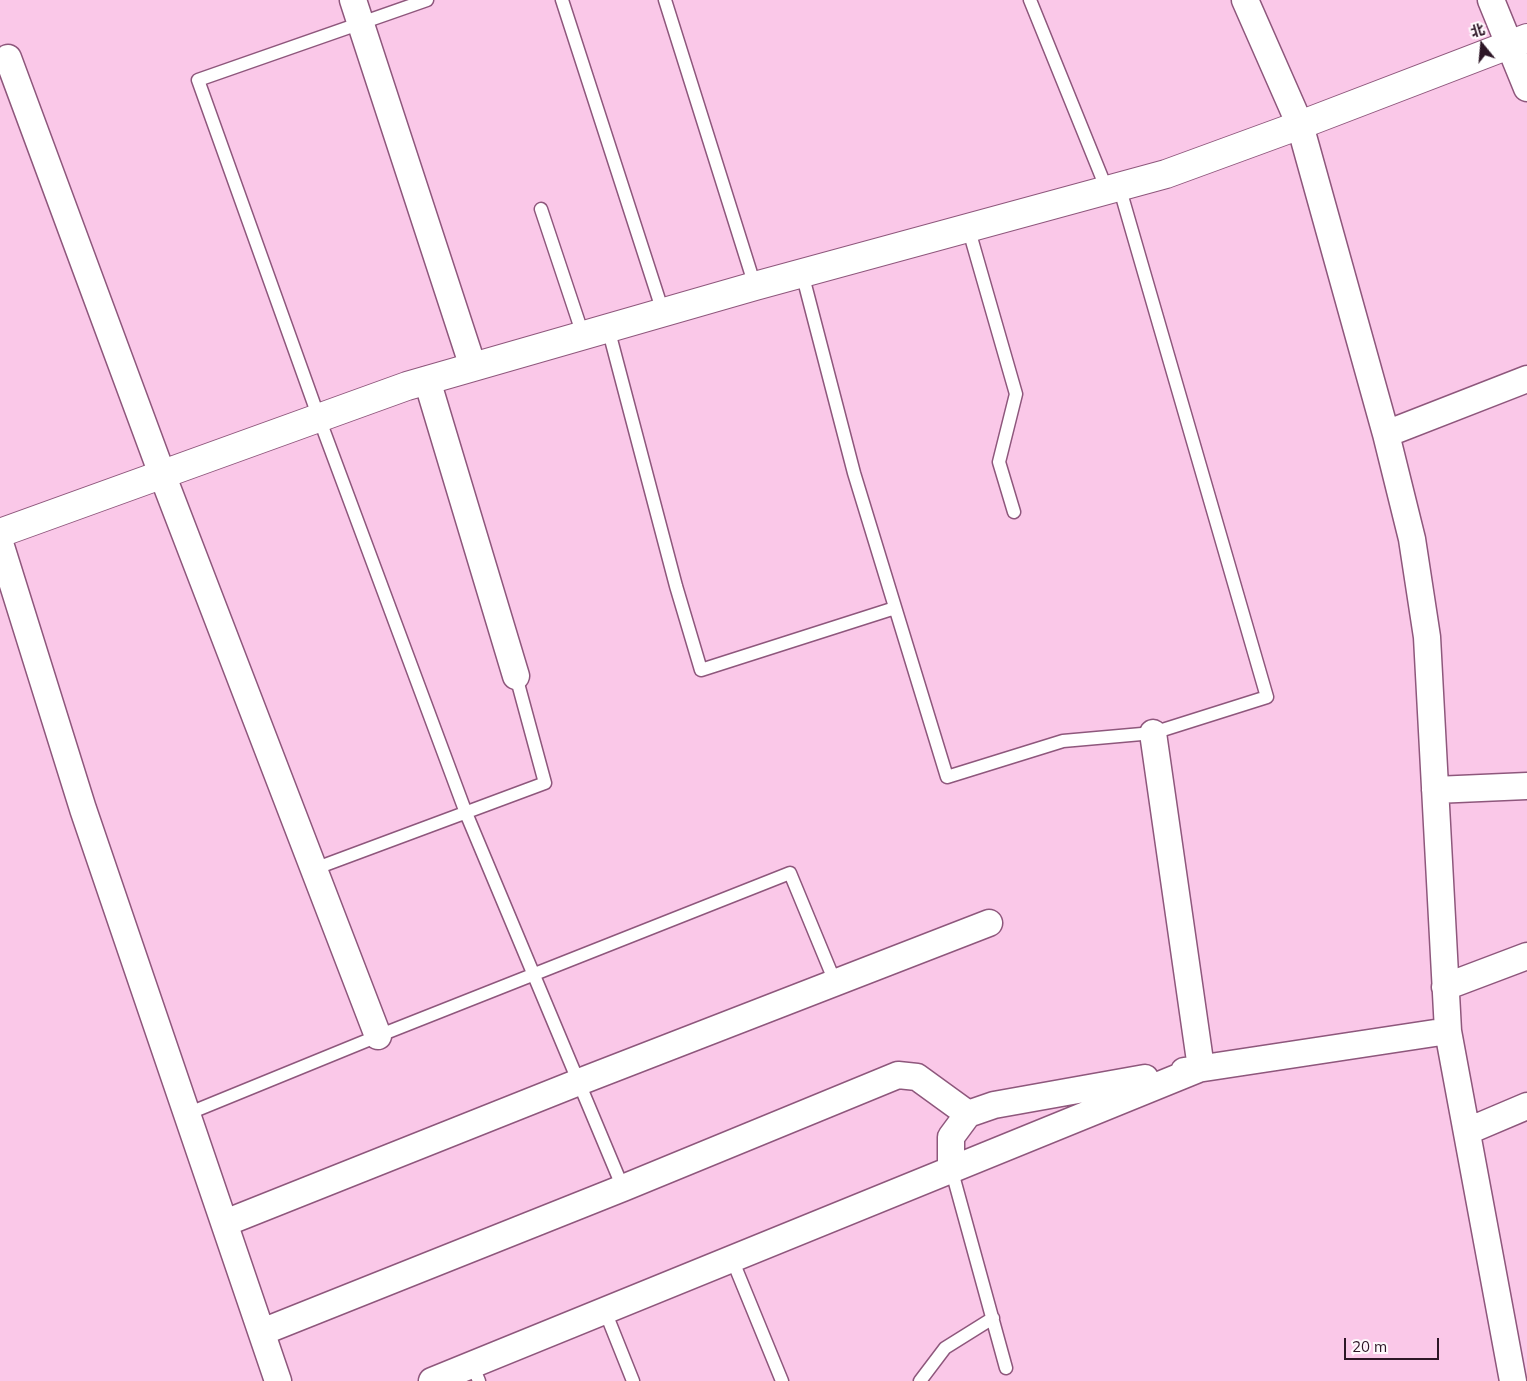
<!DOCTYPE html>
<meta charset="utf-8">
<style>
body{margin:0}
#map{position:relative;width:1527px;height:1381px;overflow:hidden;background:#fac8e8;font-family:Mulish,"Noto Sans SC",sans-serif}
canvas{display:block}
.north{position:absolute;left:1457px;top:20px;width:50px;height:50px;-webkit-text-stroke:4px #fef8fc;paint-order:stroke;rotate:343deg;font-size:14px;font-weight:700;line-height:20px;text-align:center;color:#2d1626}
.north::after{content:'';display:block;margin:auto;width:18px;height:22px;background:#2d1626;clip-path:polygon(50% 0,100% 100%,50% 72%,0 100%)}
.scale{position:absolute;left:1344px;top:1338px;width:95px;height:22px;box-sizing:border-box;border:2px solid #2d1626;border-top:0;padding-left:6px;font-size:15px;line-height:18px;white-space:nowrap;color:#2d1626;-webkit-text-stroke:4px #fef8fc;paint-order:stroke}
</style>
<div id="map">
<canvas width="1527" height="1381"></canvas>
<div class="north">北</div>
<div class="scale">20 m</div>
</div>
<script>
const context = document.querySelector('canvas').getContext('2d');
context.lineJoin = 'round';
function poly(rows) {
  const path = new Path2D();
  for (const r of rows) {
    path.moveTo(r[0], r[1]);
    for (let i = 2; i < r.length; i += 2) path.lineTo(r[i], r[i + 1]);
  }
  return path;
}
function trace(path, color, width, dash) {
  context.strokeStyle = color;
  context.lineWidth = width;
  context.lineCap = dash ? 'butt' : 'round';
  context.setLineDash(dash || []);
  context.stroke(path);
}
const service = poly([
 [427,0,198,80,319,418,466,813,623,1188],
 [562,0,663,312],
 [665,0,755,286],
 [1030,0,1107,190],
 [541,209,583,335],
 [968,227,1016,394,999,462,1014,512],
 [802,273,854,473,947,777,1063,741,1153,733,1267,697,1119,186],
 [608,328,676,586,701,670,895,608],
 [314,869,545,783,516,676],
 [187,1114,378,1036,790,873,835,982],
 [951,1168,1006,1368],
 [732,1259,782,1381],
 [605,1311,633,1381],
 [472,1364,479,1381],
 [920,1381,945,1348,993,1318]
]);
const minor = poly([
 [353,0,473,367],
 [1245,0,1300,125,1386,434,1412,539,1427,637,1448,1031,1513,1381],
 [1491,0,1527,88],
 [8,58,162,474,378,1036],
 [427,380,516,676],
 [1386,434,1527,379],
 [0,543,83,809,278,1381],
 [1435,790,1527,786],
 [1445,987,1527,956],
 [1184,1071,1448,1031],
 [1468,1131,1527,1106],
 [951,1168,951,1137,968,1114,994,1105,1145,1078],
 [225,1223,579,1082,989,923],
 [262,1332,623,1188,898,1075,917,1077,968,1114],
 [432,1381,1201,1068,1153,733]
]);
const tertiary = poly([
 [0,533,407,386,755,286,1166,174,1300,125,1527,38]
]);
trace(service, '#8e577c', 15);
trace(minor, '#8e577c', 29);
trace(tertiary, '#8e577c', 30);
trace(service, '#fff', 12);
trace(minor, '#fff', 26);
trace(tertiary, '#fff', 28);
</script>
